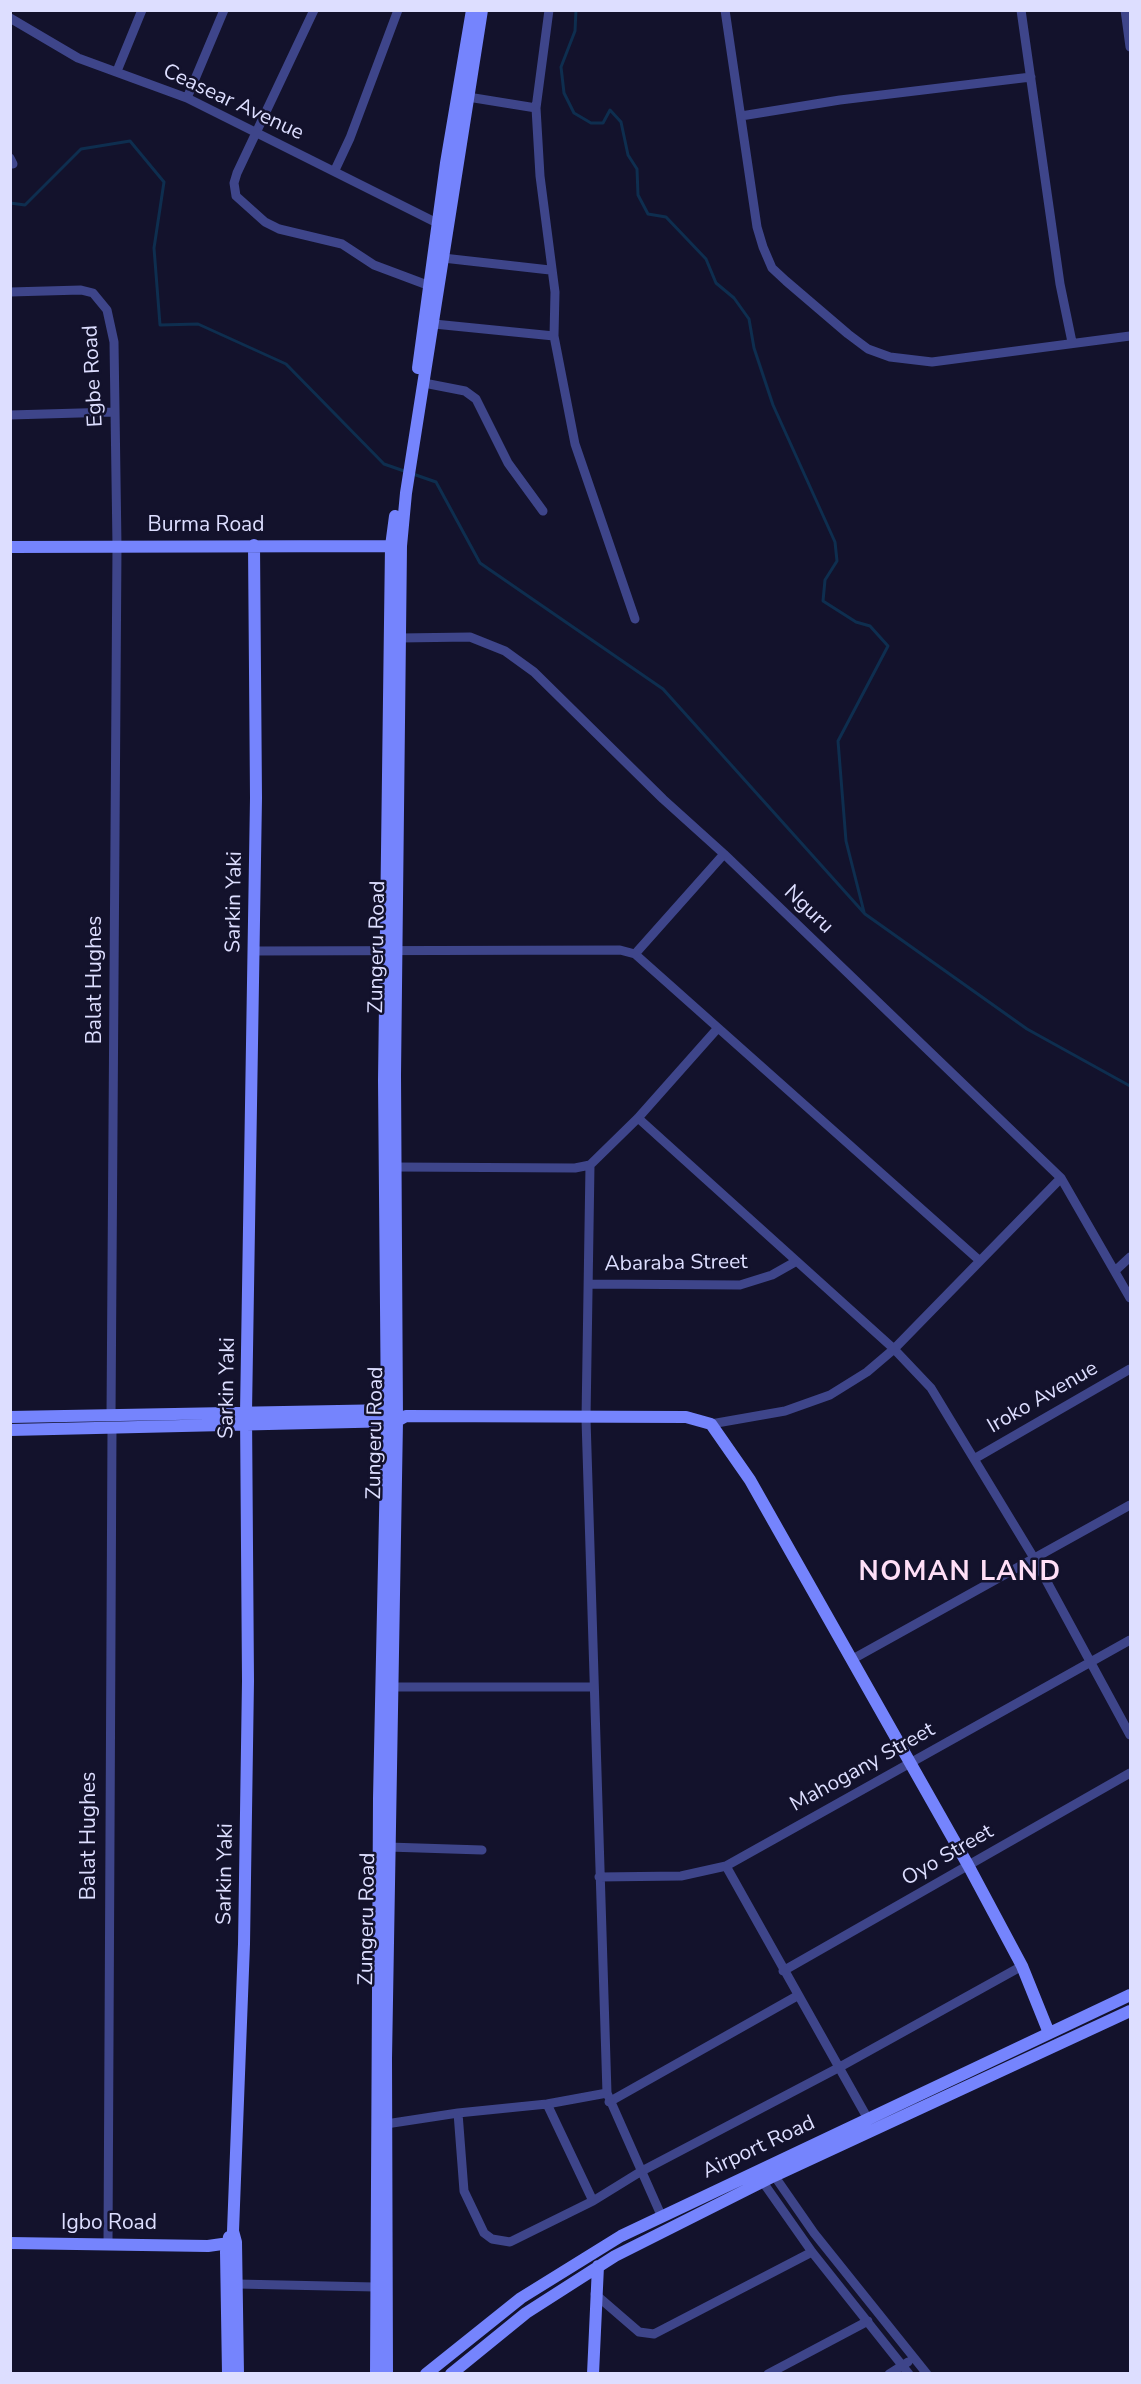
<!DOCTYPE html>
<style>
body{margin:0}
#map{position:relative;width:1141px;height:2384px;overflow:hidden;background:#13122c;font-family:"Nunito Sans",sans-serif}
canvas{display:block}
.frame{position:absolute;inset:0;border:12px solid #dddeff;pointer-events:none}
</style>
<div id="map">
<canvas width="1141" height="2384"></canvas>
<div class="frame"></div>
</div>
<script>
const context = document.querySelector('canvas').getContext('2d');
context.lineJoin = 'round';
function poly(rows) {
  const path = new Path2D();
  for (const r of rows) {
    path.moveTo(r[0], r[1]);
    for (let i = 2; i < r.length; i += 2) path.lineTo(r[i], r[i + 1]);
  }
  return path;
}
function trace(path, color, width, dash) {
  context.strokeStyle = color;
  context.lineWidth = width;
  context.lineCap = dash ? 'butt' : 'round';
  context.setLineDash(dash || []);
  context.stroke(path);
}
function label(font, color, halo, rows, align = 'center') {
  context.font = font + ' "Nunito Sans",sans-serif';
  context.lineWidth = 5;
  context.setLineDash([]);
  context.textBaseline = 'middle';
  context.strokeStyle = halo;
  context.fillStyle = color;
  for (const [text, x, y, turn = 0] of rows) {
    context.save();
    context.translate(x, y);
    context.rotate((+turn || 0) * Math.PI / 180);
    context.textAlign = isNaN(turn) ? turn : align;
    if (halo) context.strokeText(text, 0, 0);
    context.fillText(text, 0, 0);
    context.restore();
  }
}
trace(poly([
 [576,10,575,31,561,67,564,93,574,113,591,123,603,123,610,110,621,122,628,155,637,169,638,195,648,214,666,217,706,259,716,283,734,298,749,319,754,348,773,405,835,542,837,561,825,580,823,601,856,622,870,626,888,646,838,741,846,841,864,912],
 [10,203,25,205,81,149,130,141,164,182,154,248,160,325,198,324,286,364,384,464,407,472],
 [413,474,436,482,480,563,663,689,865,914,1027,1029,1130,1086]
]), '#0e2e4f', 3);
trace(poly([
 [314,10,237,173,234,183,236,196,265,222,279,229,342,244,374,265,430,286],
 [549,10,536,108,540,176,555,292,554,336,575,444,635,619],
 [725,10,757,227,763,247,772,268,786,281,848,334,868,349,890,357,932,362,1130,336],
 [1021,10,1060,284,1072,342],
 [1125,10,1130,47],
 [10,18,78,58,187,98,439,224],
 [117,71,142,10],
 [468,97,536,108],
 [187,98,224,10],
 [741,116,840,100,1031,77],
 [10,158,13,164],
 [335,170,350,138,398,10],
 [443,258,550,270],
 [10,292,81,290,93,293,107,310,114,342,117,546,111,1415],
 [434,324,554,336],
 [424,383,465,391,476,399,508,463,543,511],
 [10,415,114,412],
 [400,638,470,637,505,651,534,672,663,799,724,854,1061,1178,1130,1298],
 [254,951,620,950,635,954,980,1261],
 [635,954,724,854],
 [638,1118,894,1349,931,1388,1034,1558,1130,1735],
 [590,1165,586,1419,607,2093,661,2215],
 [395,1167,575,1168,590,1165,638,1118,717,1029],
 [1115,1271,1130,1257],
 [589,1284,740,1285,772,1275,795,1262],
 [711,1424,785,1411,830,1395,867,1372,894,1349,1061,1178],
 [974,1459,1130,1369],
 [851,1660,1130,1505],
 [391,1687,594,1687],
 [388,1847,482,1850],
 [726,1866,868,2119],
 [599,1877,681,1876,726,1866,1130,1640],
 [783,1971,1130,1773],
 [609,2102,797,1996],
 [547,2104,593,2201],
 [458,2113,464,2191,484,2233,492,2239,510,2242,593,2201,640,2172,838,2068,1022,1966],
 [386,2124,458,2113,547,2104,607,2093],
 [771,2171,814,2233,927,2374],
 [760,2178,812,2252,909,2374],
 [108,2243,112,1428],
 [237,2284,375,2287],
 [595,2294,639,2332,654,2334,812,2252],
 [768,2374,868,2321],
 [889,2374,908,2362]
]), '#3e458a', 9);
trace(poly([
 [418,368,446,163,472,10],
 [10,547,399,546],
 [10,1417,393,1410],
 [10,1430,397,1421,406,1416,686,1417,711,1424,750,1480,968,1865,1022,1966,1049,2033],
 [10,2243,208,2246,236,2242],
 [228,2374,226,2252,229,2237],
 [238,2374,236,2242,233,2231,244,1944,248,1681,246,1412,256,798,254,545],
 [376,2374,379,1798,387,1421,384,1080,391,546,395,516],
 [387,2374,386,2058,397,1421,395,1075,401,546,406,493,482,10],
 [426,2374,521,2298,621,2236,1130,1995],
 [451,2374,526,2313,615,2256,774,2176,1130,2011],
 [593,2374,598,2266]
]), '#7584fd', 12);
label('21px', '#dddeff', '#13122c', [
 ["Ceasear Avenue",233,103,25],
 ["Egbe Road",94,376,-93],
 ["Burma Road",206,526],
 ["Sarkin Yaki",235,902,-89],
 ["Nguru",808,910,44],
 ["Zungeru Road",378,947,-89],
 ["Balat Hughes",96,980,-90],
 ["Abaraba Street",676,1264,-1],
 ["Sarkin Yaki",228,1388,-89],
 ["Iroko Avenue",1043,1398,-30],
 ["Zungeru Road",376,1433,-89],
 ["Mahogany Street",863,1768,-29],
 ["Balat Hughes",90,1836,-90],
 ["Oyo Street",948,1856,-30],
 ["Sarkin Yaki",226,1874,-89],
 ["Zungeru Road",368,1919,-89],
 ["Airport Road",759,2148,-25],
 ["Igbo Road",109,2224]
]);
context.letterSpacing = '1.5px';
label('bold 27px', '#ffdff7', '#13122c', [
 ["NOMAN LAND",960,1573]
]);
context.letterSpacing = '0px';
</script>
